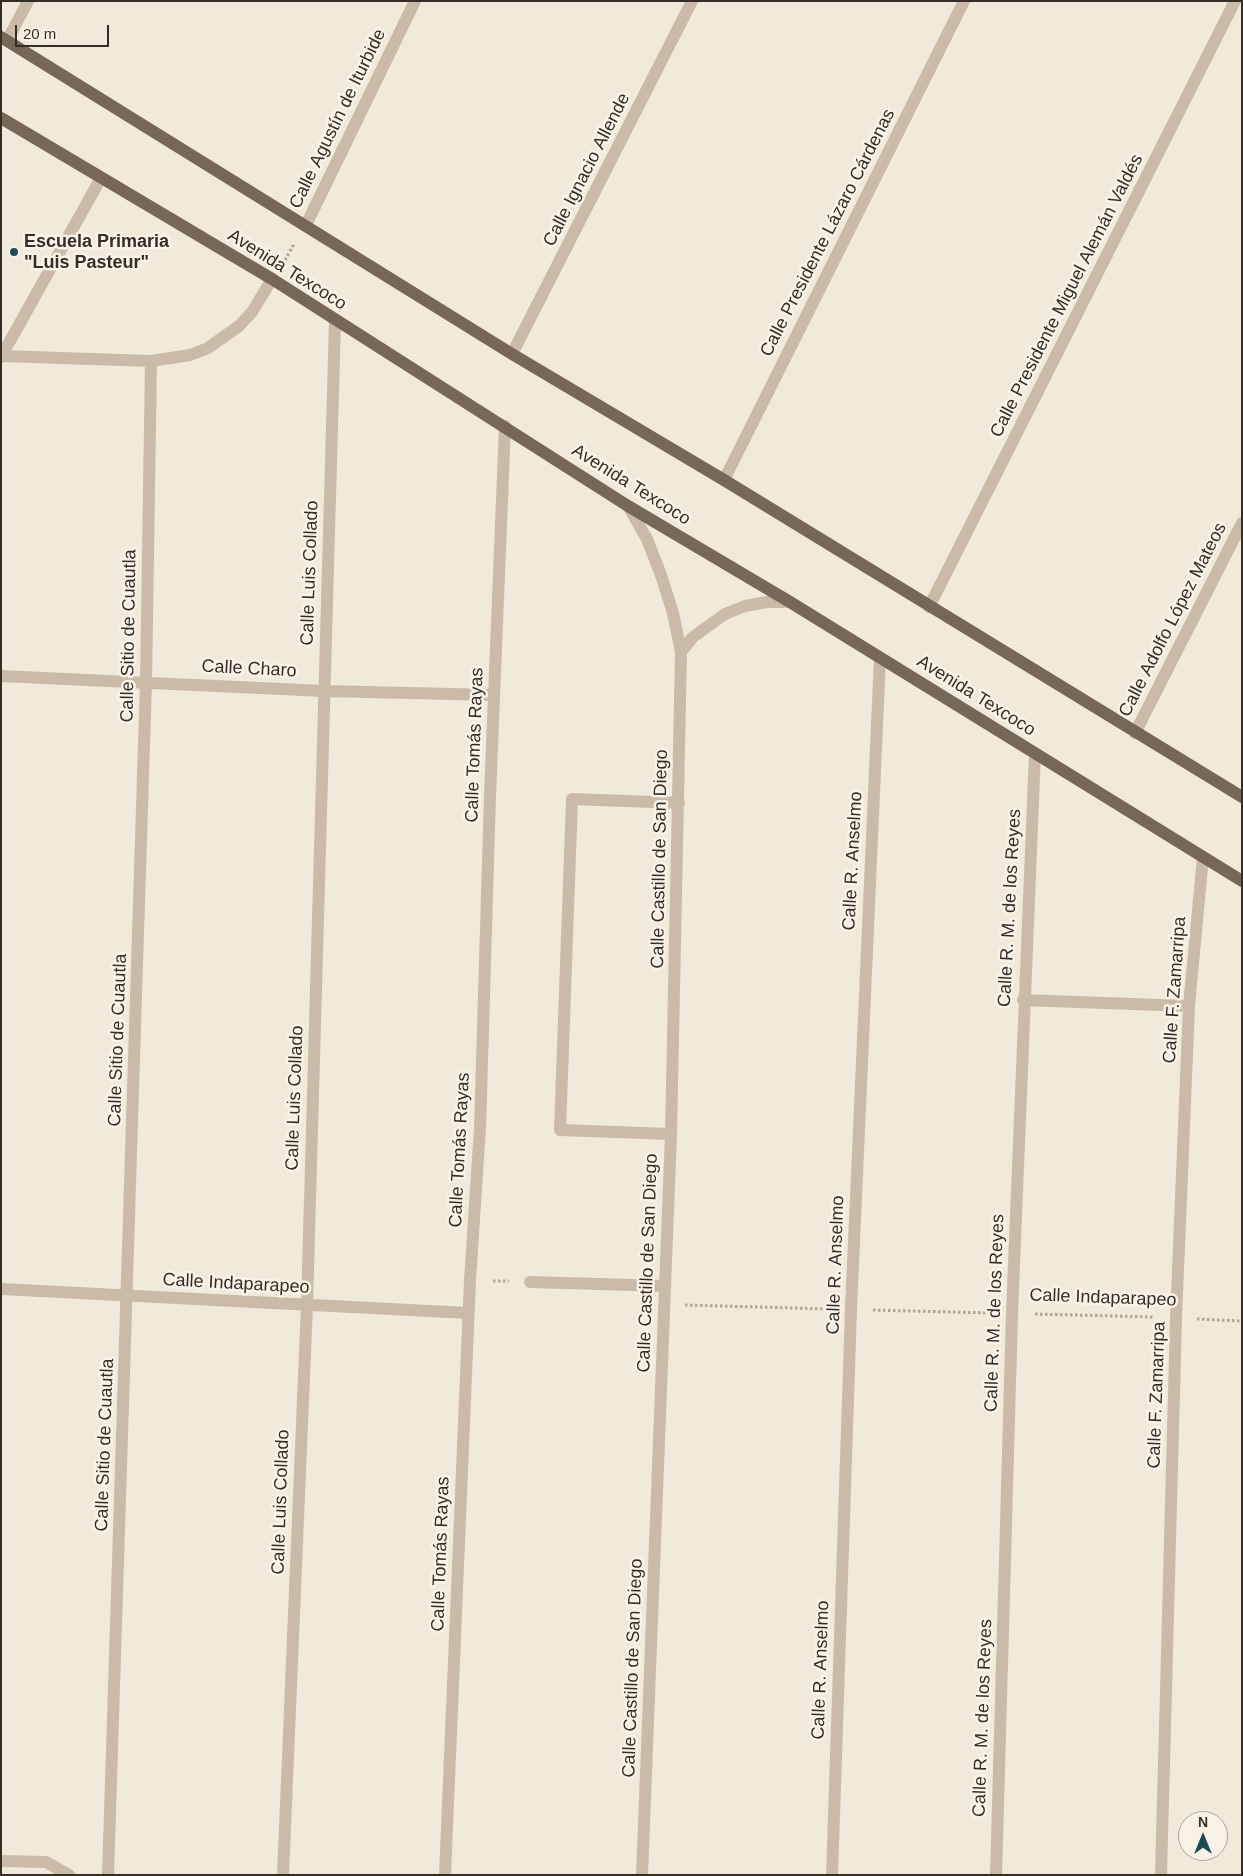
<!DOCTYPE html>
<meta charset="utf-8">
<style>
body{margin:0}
#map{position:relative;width:1243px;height:1876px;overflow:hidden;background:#f1eadb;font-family:Arial,sans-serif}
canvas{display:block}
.frame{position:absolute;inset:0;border:2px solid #352e27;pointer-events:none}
.north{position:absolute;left:1178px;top:1811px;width:50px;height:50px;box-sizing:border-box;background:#f9f3e7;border:1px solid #aba49a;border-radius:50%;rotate:0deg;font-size:14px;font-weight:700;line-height:20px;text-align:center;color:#352e27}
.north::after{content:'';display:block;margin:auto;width:18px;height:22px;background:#1e4a56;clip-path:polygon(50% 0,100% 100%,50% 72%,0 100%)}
.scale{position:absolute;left:15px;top:25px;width:94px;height:22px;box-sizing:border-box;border:2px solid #352e27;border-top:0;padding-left:6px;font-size:15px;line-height:18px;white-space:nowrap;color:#352e27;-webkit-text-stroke:4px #f9f3e7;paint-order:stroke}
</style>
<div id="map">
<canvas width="1243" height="1876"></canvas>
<div class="frame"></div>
<div class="north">N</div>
<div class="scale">20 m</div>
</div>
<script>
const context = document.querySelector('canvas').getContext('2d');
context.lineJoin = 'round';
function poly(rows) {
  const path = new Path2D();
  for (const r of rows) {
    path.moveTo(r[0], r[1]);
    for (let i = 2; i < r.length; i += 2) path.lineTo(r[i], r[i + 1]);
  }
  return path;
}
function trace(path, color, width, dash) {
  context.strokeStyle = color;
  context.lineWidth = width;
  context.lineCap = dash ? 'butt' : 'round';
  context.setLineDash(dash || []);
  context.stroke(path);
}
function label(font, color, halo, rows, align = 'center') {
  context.font = font + ' Arial,sans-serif';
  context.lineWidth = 5;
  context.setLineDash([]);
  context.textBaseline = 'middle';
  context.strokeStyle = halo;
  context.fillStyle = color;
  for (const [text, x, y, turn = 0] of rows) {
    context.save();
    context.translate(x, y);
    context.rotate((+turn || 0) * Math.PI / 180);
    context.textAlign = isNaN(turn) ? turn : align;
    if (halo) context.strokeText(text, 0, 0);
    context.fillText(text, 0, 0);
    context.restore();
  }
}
trace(poly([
 [285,260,294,244],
 [493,1281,509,1281],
 [685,1305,829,1309],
 [873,1310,991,1313],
 [1035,1314,1154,1317],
 [1197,1319,1242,1321]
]), '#b4a591', 3, [2.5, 2.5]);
trace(poly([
 [7,41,28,1],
 [306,225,415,1],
 [512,354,692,1],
 [2,356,151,361,190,355,208,348,239,326,252,312,272,279],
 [1,357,101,178],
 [724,480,964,1],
 [628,506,647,539,661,575,673,613,681,652,671,1134,642,1875],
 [929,607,1235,1],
 [681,652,693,637,725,614,745,606,767,602,790,602],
 [1,676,324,691,494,695],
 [1135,733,1242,523],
 [1023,1000,1189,1006],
 [671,1134,560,1130,572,799,679,803],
 [530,1282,665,1286],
 [1,1289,468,1313],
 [1,1861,46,1862,69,1875],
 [108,1875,146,682,151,361],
 [283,1875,307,1305,335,321],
 [445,1875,470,1280,480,1128,490,796,505,426],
 [832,1875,851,1309,880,658],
 [996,1875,1012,1313,1035,753],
 [1161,1875,1176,1318,1189,1006,1203,857]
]), '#c9bba7', 12);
trace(poly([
 [1,37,512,354,724,480,1242,797],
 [1,118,272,279,628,506,790,602,1242,881]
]), '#776759', 12);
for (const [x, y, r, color] of [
 [14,252,5,"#1e4a56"]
]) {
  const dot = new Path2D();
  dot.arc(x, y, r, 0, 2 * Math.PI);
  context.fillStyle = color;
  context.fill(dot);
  trace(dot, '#f9f3e7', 2);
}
label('18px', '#352e27', '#f9f3e7', [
 ["Calle Agustín de Iturbide",338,119,-64],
 ["Calle Ignacio Allende",587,170,-63],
 ["Calle Presidente Lázaro Cárdenas",828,233,-63],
 ["Avenida Texcoco",287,270,32],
 ["Calle Presidente Miguel Alemán Valdés",1067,296,-63],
 ["Avenida Texcoco",631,485,32],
 ["Calle Luis Collado",310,573,-88],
 ["Calle Adolfo López Mateos",1173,620,-63],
 ["Calle Sitio de Cuautla",129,636,-89],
 ["Calle Charo",249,669,3],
 ["Avenida Texcoco",976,696,32],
 ["Calle Tomás Rayas",475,745,-88],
 ["Calle Castillo de San Diego",660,859,-89],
 ["Calle R. Anselmo",853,861,-87],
 ["Calle R. M. de los Reyes",1010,908,-87],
 ["Calle F. Zamarripa",1175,990,-86],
 ["Calle Sitio de Cuautla",118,1040,-88],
 ["Calle Luis Collado",295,1098,-88],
 ["Calle Tomás Rayas",460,1150,-87],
 ["Calle Castillo de San Diego",648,1263,-88],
 ["Calle R. Anselmo",836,1265,-88],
 ["Calle Indaparapeo",236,1284,3],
 ["Calle Indaparapeo",1103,1298,2],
 ["Calle R. M. de los Reyes",995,1313,-88],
 ["Calle F. Zamarripa",1157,1395,-88],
 ["Calle Sitio de Cuautla",105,1445,-88],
 ["Calle Luis Collado",281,1502,-88],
 ["Calle Tomás Rayas",441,1554,-88],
 ["Calle Castillo de San Diego",633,1668,-88],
 ["Calle R. Anselmo",821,1670,-88],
 ["Calle R. M. de los Reyes",983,1718,-88]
]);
label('bold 18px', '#352e27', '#f9f3e7', [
 ["Escuela Primaria",24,242],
 ["\"Luis Pasteur\"",24,263]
], 'left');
</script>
